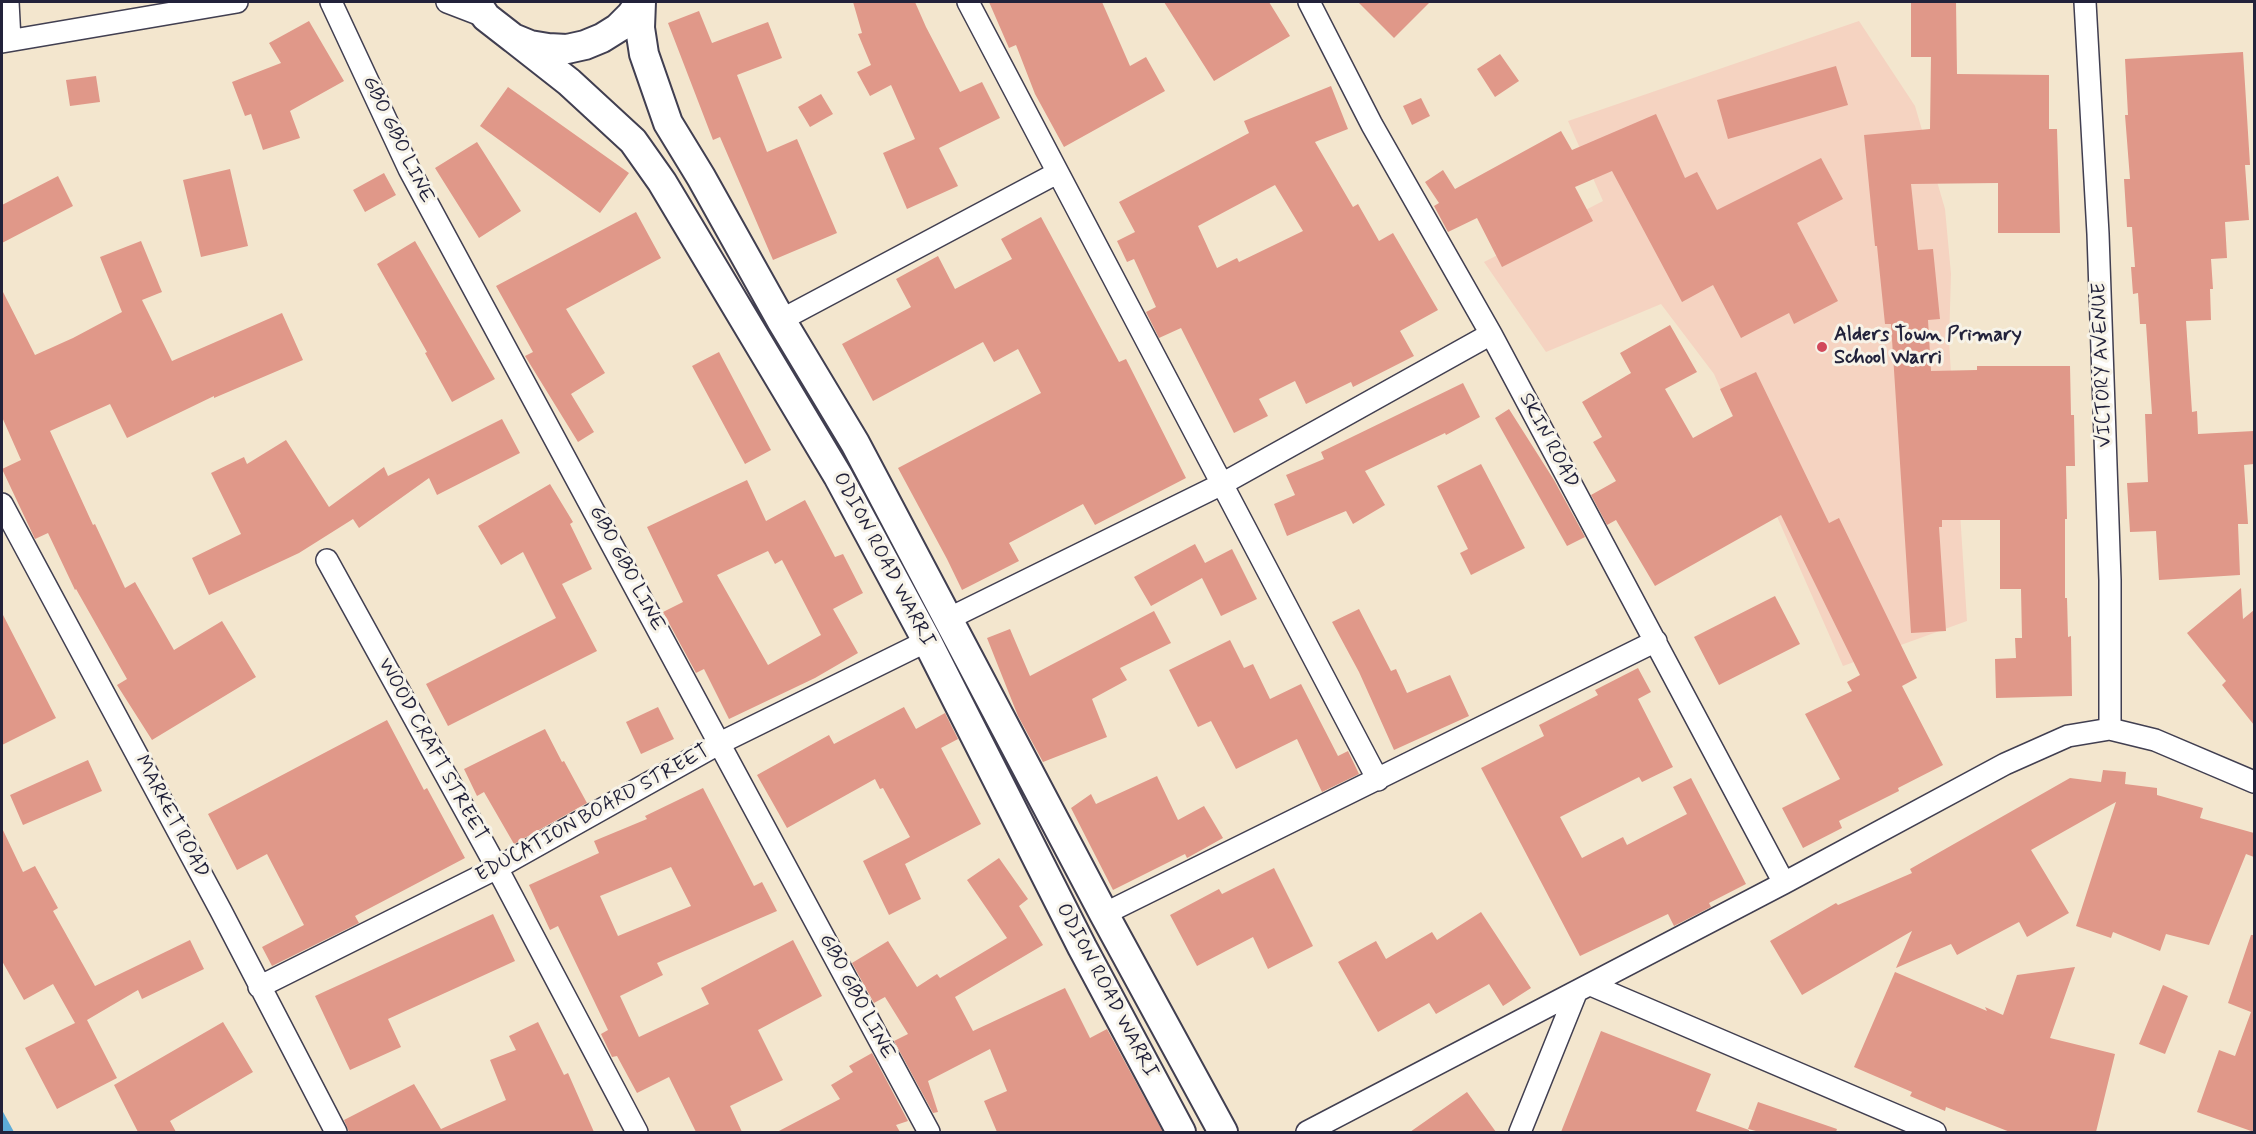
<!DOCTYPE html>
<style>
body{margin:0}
#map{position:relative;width:2256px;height:1134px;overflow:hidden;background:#f3e6ce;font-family:Mynerve,sans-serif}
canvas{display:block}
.frame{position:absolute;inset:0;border:3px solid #22223b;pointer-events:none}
</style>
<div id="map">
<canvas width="2256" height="1134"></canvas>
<div class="frame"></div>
</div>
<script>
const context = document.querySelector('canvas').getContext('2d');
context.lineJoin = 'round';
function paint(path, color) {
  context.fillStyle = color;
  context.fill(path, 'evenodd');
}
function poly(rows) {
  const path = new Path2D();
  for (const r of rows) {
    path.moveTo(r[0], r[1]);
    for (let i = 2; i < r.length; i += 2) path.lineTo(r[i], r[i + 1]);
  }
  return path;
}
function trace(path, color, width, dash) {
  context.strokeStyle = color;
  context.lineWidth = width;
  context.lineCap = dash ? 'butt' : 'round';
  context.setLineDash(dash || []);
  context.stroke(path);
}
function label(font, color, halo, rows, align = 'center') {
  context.font = font + ' Mynerve,sans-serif';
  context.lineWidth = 6;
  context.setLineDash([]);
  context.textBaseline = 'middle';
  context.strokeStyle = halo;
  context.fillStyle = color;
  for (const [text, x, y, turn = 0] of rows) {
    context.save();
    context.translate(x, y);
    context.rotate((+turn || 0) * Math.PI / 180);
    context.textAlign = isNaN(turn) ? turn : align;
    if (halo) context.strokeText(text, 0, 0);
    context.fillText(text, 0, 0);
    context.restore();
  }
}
paint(poly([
 [1859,21,1915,106,1945,209,1951,274,1949,342,1967,621,1843,666,1714,374,1661,304,1546,352,1484,262,1603,201,1568,121]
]), '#f5d3c1');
paint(poly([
 [2,1110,14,1132,2,1132]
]), '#5dabd7');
paint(poly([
 [853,2,915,2,926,27,960,92,982,82,1000,118,939,148,958,186,907,209,883,153,915,139,891,85,870,96,857,72,871,65,858,34,862,33],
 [989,2,1102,2,1130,66,1146,57,1165,91,1064,147,1035,94,1016,45,1009,48],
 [1164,2,1269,2,1290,36,1214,81],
 [1358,2,1430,2,1394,38],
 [1911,2,1956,2,1957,74,2049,75,2049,129,2057,129,2060,233,1998,233,1998,183,1911,184,1918,250,1933,249,1940,319,1928,320,1931,371,1977,370,1977,366,2070,366,2071,415,2074,415,2075,466,2066,466,2067,519,2065,519,2065,598,2067,598,2068,637,2071,636,2072,696,1996,698,1995,659,2016,658,2015,638,2022,638,2021,589,2000,589,2000,520,1942,520,1942,527,1939,527,1946,631,1911,633,1891,324,1885,324,1877,246,1875,246,1864,135,1930,129,1931,57,1911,57],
 [699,11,712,43,768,22,782,58,737,75,767,152,797,139,837,233,773,260,720,137,713,140,668,23],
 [309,21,344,81,290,111,300,138,263,150,251,114,245,116,232,82,281,63,269,43],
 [2243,52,2250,165,2245,165,2249,220,2225,222,2227,258,2211,259,2213,289,2210,289,2211,320,2186,321,2192,412,2197,411,2198,434,2254,431,2254,464,2244,465,2248,524,2238,524,2240,575,2159,580,2156,531,2130,532,2127,483,2148,482,2145,414,2152,414,2146,324,2140,324,2138,293,2133,294,2131,267,2135,267,2132,227,2127,227,2124,179,2130,179,2125,115,2128,115,2125,59],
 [1500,54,1519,81,1495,97,1477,69],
 [1836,66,1848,105,1728,139,1717,100],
 [96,76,100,102,70,106,66,80],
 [1331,86,1348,129,1315,142,1353,207,1358,204,1379,241,1393,233,1438,310,1400,331,1414,356,1353,387,1351,382,1306,404,1295,381,1259,399,1268,416,1234,433,1181,328,1159,338,1146,312,1156,307,1134,259,1127,262,1117,241,1135,232,1119,202,1249,133,1244,121],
 [1275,185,1303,231,1239,262,1237,258,1217,268,1198,226],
 [508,87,629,173,600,213,480,126],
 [821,94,833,114,810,127,798,107],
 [1421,98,1430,116,1412,125,1403,106],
 [1656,114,1685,178,1697,172,1717,210,1821,158,1843,199,1797,223,1838,301,1794,324,1789,313,1741,338,1713,285,1682,302,1612,171,1575,187,1593,221,1502,267,1477,218,1448,232,1434,206,1439,203,1425,182,1443,170,1455,189,1561,131,1572,150],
 [477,142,521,211,479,238,435,168],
 [230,169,248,246,201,257,183,180],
 [384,173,396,195,365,212,353,190],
 [58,176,73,206,2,243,2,205],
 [636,212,661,258,566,309,605,373,571,394,594,432,578,442,525,356,533,352,496,286],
 [1041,217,1119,362,1126,359,1186,478,1095,525,1083,504,1009,543,1019,561,962,590,947,559,898,468,1041,393,1018,349,994,362,983,342,873,401,842,344,911,307,896,279,938,256,955,289,1012,259,1001,239],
 [141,241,162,292,142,300,172,361,282,313,303,360,214,398,214,396,127,438,110,404,50,431,93,525,95,524,125,588,135,582,174,650,222,621,256,677,152,740,117,685,127,679,76,589,75,590,48,533,35,539,2,469,21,460,2,417,2,290,35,355,73,338,122,312,100,257],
 [415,241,495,379,452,402,425,353,427,352,377,264],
 [1670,325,1697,372,1665,389,1693,438,1733,416,1720,389,1756,372,1829,523,1839,518,1917,678,1902,686,1943,765,1898,788,1899,791,1839,821,1842,828,1803,848,1782,808,1840,779,1805,714,1852,691,1847,682,1860,675,1781,515,1655,586,1616,520,1607,525,1591,495,1616,481,1593,442,1602,437,1582,402,1631,373,1620,353],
 [719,352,771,450,745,464,692,366],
 [1463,383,1480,417,1446,435,1445,433,1365,471,1385,505,1353,524,1346,511,1287,536,1274,504,1295,495,1286,475,1324,459,1321,452],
 [1509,409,1554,480,1585,537,1567,546,1495,418],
 [502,419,520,453,437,495,429,478,359,528,353,519,299,553,209,595,192,558,241,534,211,473,244,457,247,464,286,440,329,507,384,467,388,476],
 [1481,464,1525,548,1471,575,1460,553,1468,549,1437,486],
 [747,480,766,521,805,500,835,557,843,554,863,593,833,609,858,653,815,678,729,719,704,669,696,673,663,612,683,602,647,527],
 [768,551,775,564,782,560,821,635,768,665,717,575],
 [550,484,573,522,570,524,592,569,562,584,597,651,448,726,426,684,556,618,523,552,501,565,478,526],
 [1195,544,1205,563,1232,549,1257,599,1221,616,1202,578,1151,606,1134,577],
 [2241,588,2243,619,2254,610,2254,725,2222,685,2226,681,2187,633],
 [1775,596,1800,644,1719,685,1694,637],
 [1359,609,1391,671,1396,669,1407,693,1450,675,1469,716,1394,750,1359,672,1332,622],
 [1154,611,1171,643,1120,668,1127,680,1092,699,1107,737,1043,762,1018,716,987,638,1010,629,1030,676],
 [2,613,56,718,2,745],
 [1230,640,1244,668,1253,664,1270,699,1301,684,1338,756,1348,751,1359,774,1322,792,1297,739,1236,769,1211,721,1198,727,1169,670],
 [1638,668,1651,692,1638,699,1673,767,1642,782,1639,777,1560,817,1582,858,1623,837,1627,845,1687,814,1673,787,1691,778,1746,884,1709,903,1711,907,1674,926,1668,914,1580,956,1481,768,1544,736,1539,725,1598,695,1595,690],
 [658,707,674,739,641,754,626,722],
 [904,707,916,729,945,713,958,739,941,748,981,824,905,864,921,899,889,915,863,861,910,837,883,788,880,789,875,779,787,828,757,775,829,735,834,744],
 [387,720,424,790,427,788,465,858,355,916,359,923,272,966,262,947,304,925,267,854,237,870,208,814],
 [545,729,562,762,564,761,587,803,514,844,484,792,477,796,464,769],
 [88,760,102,791,23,825,10,795],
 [2103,770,2126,772,2125,784,2157,788,2157,795,2203,808,2200,818,2254,833,2254,857,2246,854,2209,945,2166,934,2160,951,2113,932,2111,938,2076,926,2116,802,2031,850,2069,913,2027,937,2019,922,1957,955,1951,944,1896,968,1912,931,1802,995,1770,941,1836,903,1838,905,1912,873,1910,869,2070,778,2101,782],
 [1157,776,1178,820,1204,806,1223,838,1187,858,1185,854,1113,890,1071,808,1091,794,1096,804],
 [703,788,754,886,762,882,777,911,657,963,663,975,620,996,639,1037,709,1004,701,988,793,940,822,996,758,1030,783,1080,730,1106,742,1132,696,1132,669,1077,637,1093,617,1056,612,1057,601,1034,608,1030,558,926,550,930,529,885,599,853,594,841,647,819,645,816],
 [671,867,691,906,618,936,600,896],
 [2,828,23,872,35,866,58,908,53,911,95,986,190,940,204,969,142,999,138,990,87,1020,117,1078,57,1109,25,1048,75,1023,53,984,24,1000,2,961],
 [999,858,1028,899,1019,906,1043,945,955,997,973,1031,1065,988,1090,1038,1107,1029,1163,1132,997,1132,984,1101,1007,1091,990,1049,928,1081,938,1112,933,1113,894,1041,908,1034,885,997,874,1003,852,963,888,941,917,987,937,974,940,978,1007,938,967,880],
 [1274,868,1313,946,1268,969,1253,937,1197,966,1170,915,1219,889,1222,894],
 [1481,912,1531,988,1503,1006,1489,984,1436,1014,1429,1003,1378,1032,1338,962,1376,941,1386,959,1432,932,1437,940],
 [493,914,515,961,388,1019,401,1047,350,1070,315,996],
 [2251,935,2254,935,2254,1132,2197,1112,2219,1050,2235,1056,2251,1012,2228,1003],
 [2075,967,2050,1038,2115,1054,2096,1132,2010,1132,1946,1107,1945,1111,1910,1096,1912,1092,1854,1067,1895,972,1987,1011,1985,1007,2003,1015,2017,975],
 [2163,985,2188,996,2165,1054,2139,1044],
 [223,1022,253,1072,170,1121,176,1132,138,1132,114,1085],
 [538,1022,564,1075,568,1073,594,1132,349,1132,344,1120,414,1084,441,1129,506,1100,490,1060,516,1050,509,1036],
 [1601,1031,1711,1074,1696,1111,1749,1130,1749,1132,1561,1132],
 [872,1053,908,1121,896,1125,900,1132,777,1132,840,1099,831,1085,853,1072,849,1066],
 [1467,1092,1496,1132,1410,1132],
 [1758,1102,1837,1129,1836,1132,1760,1132,1748,1129]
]), '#e09889');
const street = poly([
 [8,2,10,40],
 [331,2,409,169,929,1132],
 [447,2,486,17],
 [968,2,1378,780],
 [1309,2,1372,125,1491,334,1784,883],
 [2085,2,2098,234,2110,580,2110,729],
 [2,42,237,2],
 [781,320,1057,173],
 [2,504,221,911,336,1132],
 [327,560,497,868,637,1132],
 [950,618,1222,484,1491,334],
 [1104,914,1656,641],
 [1591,985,1935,1132],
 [259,987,497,868,720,743,927,641],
 [1307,1132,1784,883,2005,764,2068,736,2110,729,2155,740,2254,782],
 [1520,1132,1576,993]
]);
const secondary = poly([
 [476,2,486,17,513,38,530,45,548,48,567,49,585,45,602,38,618,28,631,15,640,2],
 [641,2,640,28,644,54,668,123,701,177,781,320,855,443,1104,914,1223,1132],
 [513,38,569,82,633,141,662,182,838,476,927,641,1082,947,1181,1132]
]);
trace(street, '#413f51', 24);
trace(secondary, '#413f51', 32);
trace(street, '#fff', 21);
trace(secondary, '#fff', 28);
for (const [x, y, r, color] of [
 [1822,347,6,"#d1495b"]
]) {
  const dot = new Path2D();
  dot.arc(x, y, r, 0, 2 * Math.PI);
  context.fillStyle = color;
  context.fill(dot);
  trace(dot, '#f7f3e8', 2);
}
label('20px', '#22223b', '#f7f3e8', [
 ["GBO GBO LINE",397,140,64],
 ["VICTORY AVENUE",2103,365,-92],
 ["SKIN ROAD",1548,441,62],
 ["ODION ROAD WARRI",883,560,62],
 ["GBO GBO LINE",626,569,62],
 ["WOOD CRAFT STREET",432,750,61],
 ["EDUCATION BOARD STREET",593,814,-29],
 ["MARKET ROAD",171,817,62],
 ["ODION ROAD WARRI",1106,991,62],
 ["GBO GBO LINE",856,997,62]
]);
label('bold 20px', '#22223b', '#f7f3e8', [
 ["Alders Town Primary",1834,336],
 ["School Warri",1834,359]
], 'left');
</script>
